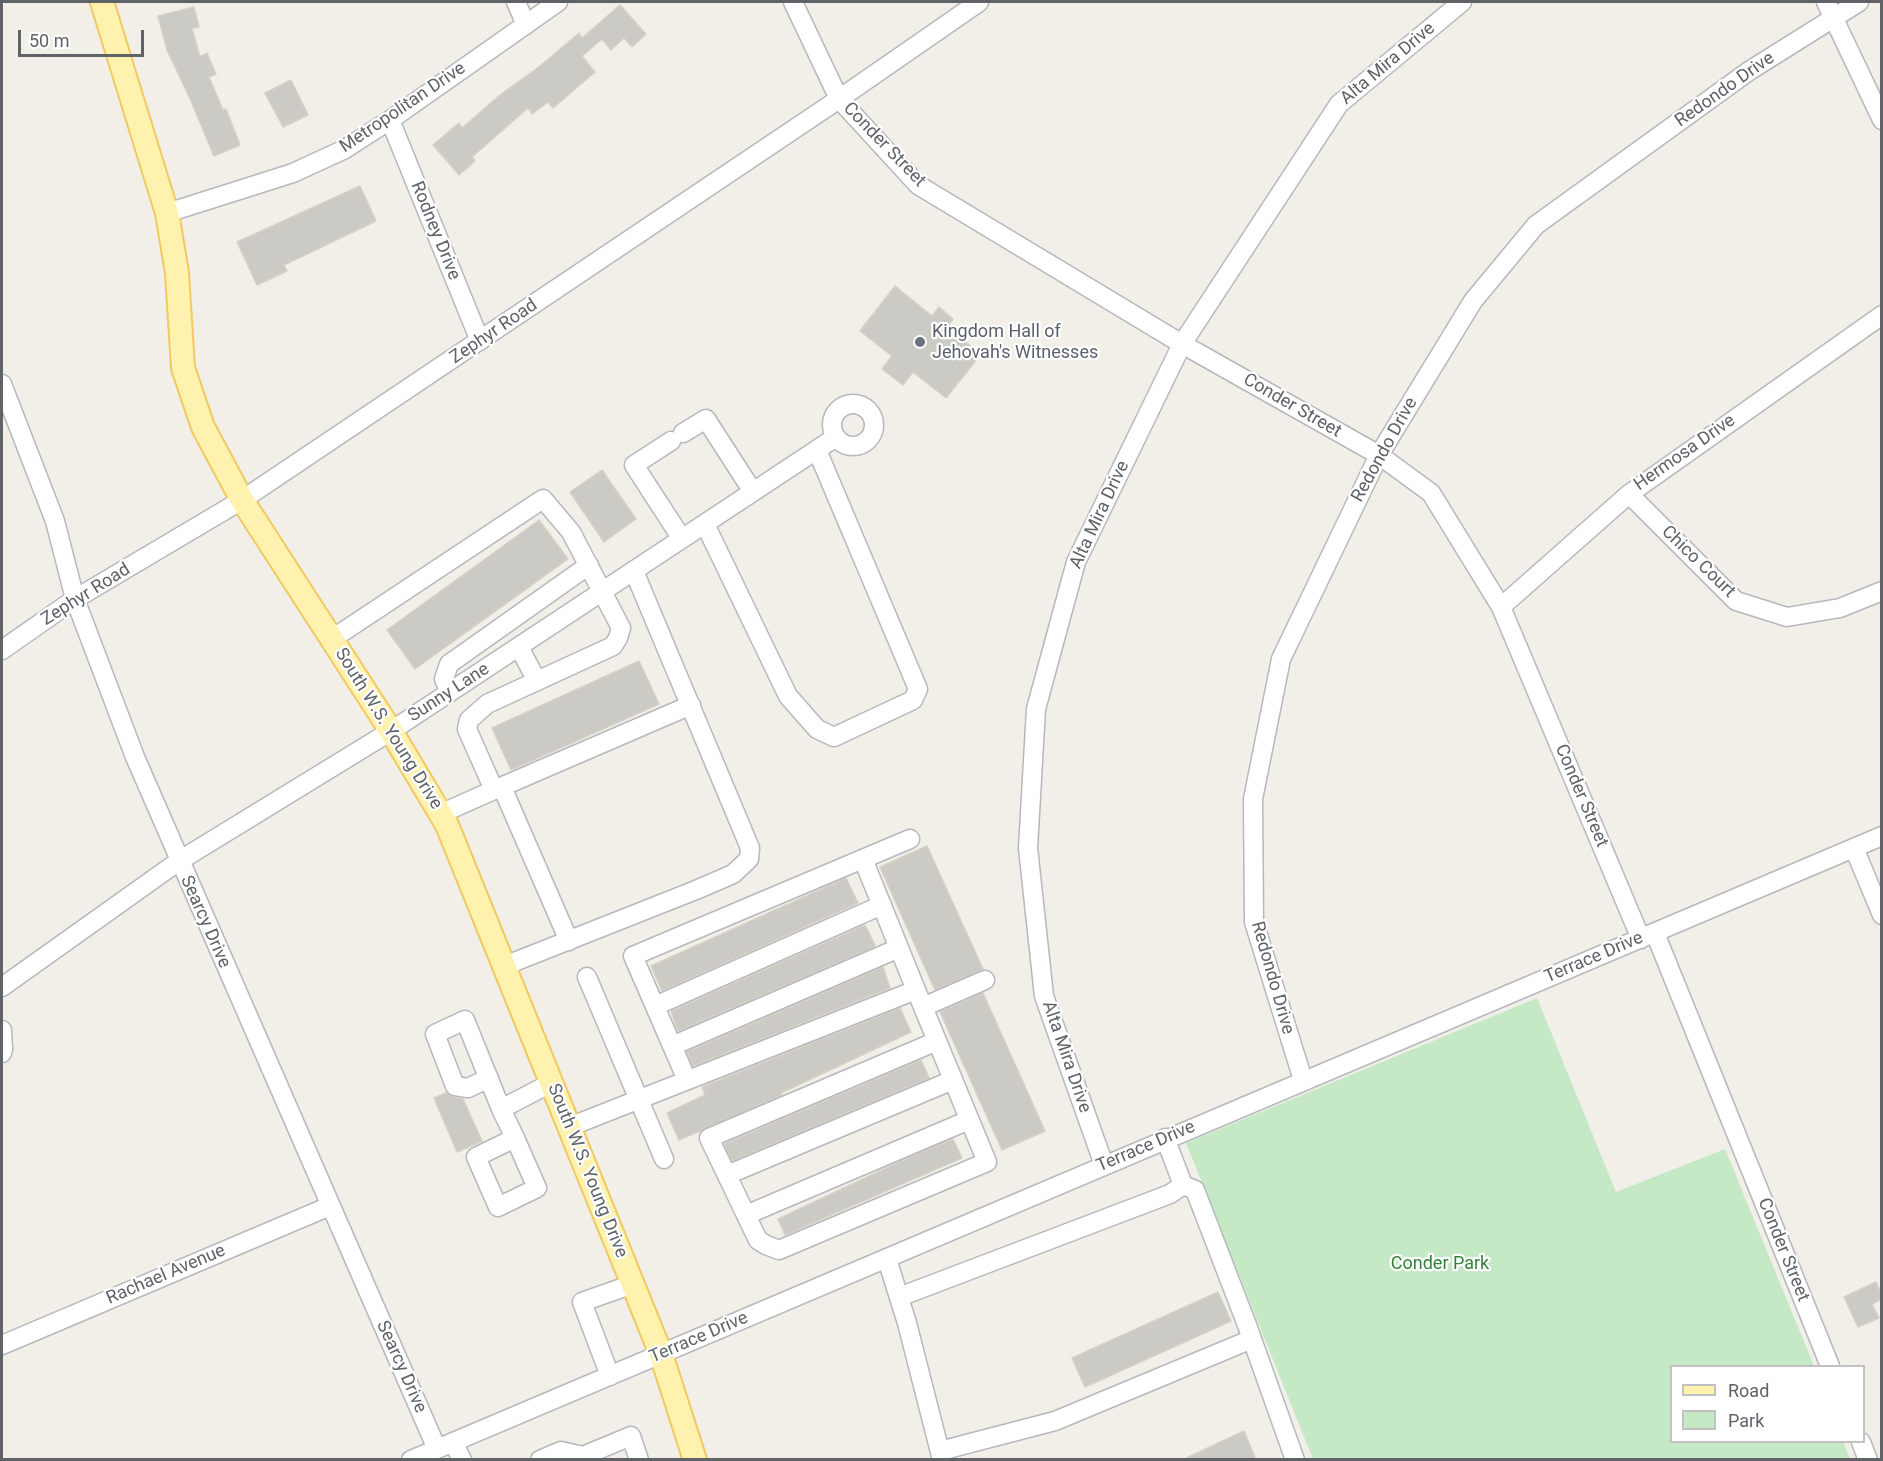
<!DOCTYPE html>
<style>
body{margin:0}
#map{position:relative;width:1883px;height:1461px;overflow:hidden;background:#f1efe8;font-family:Roboto,sans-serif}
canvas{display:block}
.frame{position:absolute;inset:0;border:3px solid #5f6368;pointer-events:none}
.legend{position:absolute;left:1670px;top:1365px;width:195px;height:78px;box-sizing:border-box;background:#fff;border:2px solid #bfc1c3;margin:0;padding:8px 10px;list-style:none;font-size:18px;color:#5f6368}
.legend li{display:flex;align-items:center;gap:12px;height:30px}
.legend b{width:30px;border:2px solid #bfc1c3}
.scale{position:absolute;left:18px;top:30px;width:126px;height:27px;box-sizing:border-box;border:3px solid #5f6368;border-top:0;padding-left:8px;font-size:18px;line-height:21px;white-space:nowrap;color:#5f6368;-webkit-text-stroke:4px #fff;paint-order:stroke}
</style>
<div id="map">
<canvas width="1883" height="1461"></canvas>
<div class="frame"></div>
<ul class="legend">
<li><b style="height:8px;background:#fff2af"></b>Road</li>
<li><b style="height:16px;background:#c5e8c5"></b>Park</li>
</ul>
<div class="scale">50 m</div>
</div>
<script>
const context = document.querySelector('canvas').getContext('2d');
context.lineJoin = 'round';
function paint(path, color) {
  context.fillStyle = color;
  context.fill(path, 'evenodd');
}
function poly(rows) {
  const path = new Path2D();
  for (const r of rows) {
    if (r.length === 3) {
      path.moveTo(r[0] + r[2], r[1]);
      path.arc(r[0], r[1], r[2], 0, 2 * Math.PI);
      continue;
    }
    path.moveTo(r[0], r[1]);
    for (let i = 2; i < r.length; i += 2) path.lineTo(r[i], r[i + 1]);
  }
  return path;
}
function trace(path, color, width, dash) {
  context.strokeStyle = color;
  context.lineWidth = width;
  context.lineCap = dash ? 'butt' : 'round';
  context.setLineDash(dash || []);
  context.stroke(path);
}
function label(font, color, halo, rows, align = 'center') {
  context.font = font + ' Roboto,sans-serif';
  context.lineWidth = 4.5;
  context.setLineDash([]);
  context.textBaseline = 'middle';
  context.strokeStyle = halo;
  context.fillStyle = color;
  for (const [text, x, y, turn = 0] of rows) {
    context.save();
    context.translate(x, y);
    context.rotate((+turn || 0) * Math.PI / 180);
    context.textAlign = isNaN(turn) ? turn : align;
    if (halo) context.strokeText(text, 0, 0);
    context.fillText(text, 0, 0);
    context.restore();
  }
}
paint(poly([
 [1537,998,1616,1192,1725,1149,1814,1366,1672,1366,1672,1442,1843,1442,1850,1459,1313,1459,1186,1143]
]), '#c5e8c5');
const building = poly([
 [620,5,646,34,632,47,624,38,611,50,602,39,582,56,595,72,553,108,548,102,532,114,528,108,472,157,475,161,459,175,433,145,459,123,462,128,500,95,540,66,579,33,582,38,620,5],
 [194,7,199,27,192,28,200,57,207,53,216,74,209,77,223,110,226,109,240,145,214,156,191,101,167,50,158,16,194,7],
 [291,80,308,115,283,127,265,93,291,80],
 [360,186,376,221,284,265,287,271,257,285,237,242,360,186],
 [895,286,932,316,939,307,953,319,947,327,981,354,946,398,913,372,903,385,882,369,892,356,860,331,895,286],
 [602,470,636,519,604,542,570,492,602,470],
 [539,520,568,559,415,669,387,630,539,520],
 [639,661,659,704,511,770,492,728,639,661],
 [927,846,983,969,935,990,880,867,927,846],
 [846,878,858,903,662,991,651,966,846,878],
 [865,925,875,945,874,947,678,1031,671,1011,865,925],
 [883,967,890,988,693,1066,687,1052,883,967],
 [983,993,1045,1131,1002,1150,940,1012,983,993],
 [900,1008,911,1032,781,1093,782,1095,679,1140,667,1113,705,1095,702,1087,900,1008],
 [921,1060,929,1078,732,1161,724,1144,921,1060],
 [446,1093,453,1097,463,1099,482,1141,457,1152,434,1098,446,1093],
 [953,1139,962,1158,785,1235,778,1219,899,1162,953,1139],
 [1876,1282,1881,1293,1881,1299,1872,1304,1879,1318,1858,1327,1844,1297,1876,1282],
 [1218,1292,1231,1321,1085,1387,1072,1358,1218,1292],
 [1244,1431,1256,1460,1182,1460,1244,1431]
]);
paint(building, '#cccac5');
trace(building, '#d6d1c6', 1.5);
const minor = poly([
 [516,2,526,25],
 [793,2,839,99,918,185,1182,344,1379,455,1431,493,1501,607,1641,939],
 [1826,2,1882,120],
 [390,120,480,341],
 [167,213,293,173,345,149,390,120,558,2],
 [2,384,55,521,75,599,135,757,437,1449],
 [853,425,21],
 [683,433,706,419,753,492],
 [671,441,634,465,682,539],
 [1629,494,1736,601,1787,617,1840,608,1882,591],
 [705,524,788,696,817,729,834,737,913,700,918,689,817,450],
 [1501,607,1629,494,1882,315],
 [332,639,543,499,571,532,621,628,618,638,613,646,487,704,469,720,467,729,494,790,440,814],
 [519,647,537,681],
 [2,650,75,599,242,500,839,99,979,2],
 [450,692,444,679,449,664,589,565],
 [502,787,569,941],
 [494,790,691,705],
 [1854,848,1882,915],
 [863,859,916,990],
 [1655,933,1830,1366],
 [504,966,696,890,733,874,749,859,750,848,634,571],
 [587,977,664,1159],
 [2,987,179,861,391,731,836,437],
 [655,1006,882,905],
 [923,1007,985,980],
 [2,1030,3,1049,2,1053],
 [672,1046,899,948],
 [489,1078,468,1088,455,1086,435,1034,465,1020,501,1109,551,1083],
 [687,1080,633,956,910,839],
 [1303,1080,1254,922,1253,799,1281,659,1379,455,1473,301,1536,225,1749,71,1859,2],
 [501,1109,515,1138,537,1188,498,1207,476,1157,515,1138],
 [569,1127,916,990,987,1162,779,1250,766,1245,758,1240,709,1138,937,1041],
 [1165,1138,1183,1185,1195,1190,1247,1325,1295,1460],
 [1104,1165,1044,996,1028,848,1036,709,1076,562,1182,344,1339,104,1462,2],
 [727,1175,953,1080],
 [746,1215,969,1120],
 [887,1259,907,1323,942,1460],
 [899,1297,1170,1194,1183,1185],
 [2,1345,330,1206],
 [610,1376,582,1302,633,1284],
 [453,1442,462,1460],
 [1861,1442,1868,1460],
 [940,1451,1055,1421,1252,1339],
 [411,1460,1882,836],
 [540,1460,561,1451,583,1456,631,1436,639,1460]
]);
const major = poly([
 [102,2,167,213,177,273,183,368,203,427,242,500,391,731,447,825,661,1354,695,1460]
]);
trace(minor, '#b5b8bc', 21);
trace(major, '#f2c960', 26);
trace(minor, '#fff', 18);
trace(major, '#fff2af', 22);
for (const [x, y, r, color] of [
 [920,342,6,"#6b7280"]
]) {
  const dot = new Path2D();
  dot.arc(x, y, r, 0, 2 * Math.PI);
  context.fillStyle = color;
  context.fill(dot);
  trace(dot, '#fff', 2);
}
label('18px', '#5f6368', '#fff', [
 ["Alta Mira Drive",1388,64,-40],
 ["Redondo Drive",1725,90,-35],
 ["Metropolitan Drive",403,108,-34],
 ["Conder Street",884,145,46],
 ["Rodney Drive",435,231,68],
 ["Zephyr Road",494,332,-34],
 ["Conder Street",1292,406,30],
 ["Redondo Drive",1385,450,-61],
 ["Hermosa Drive",1685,453,-35],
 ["Alta Mira Drive",1100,515,-65],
 ["Chico Court",1698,562,44],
 ["Zephyr Road",86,595,-32],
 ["Sunny Lane",449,693,-33],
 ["South W.S. Young Drive",388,729,58],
 ["Conder Street",1581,796,67],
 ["Searcy Drive",205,922,66],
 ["Terrace Drive",1594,958,-23],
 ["Redondo Drive",1272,978,74],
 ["Alta Mira Drive",1066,1057,71],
 ["Terrace Drive",1146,1147,-23],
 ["South W.S. Young Drive",587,1171,68],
 ["Conder Street",1783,1250,68],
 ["Rachael Avenue",166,1275,-23],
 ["Terrace Drive",699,1338,-23],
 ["Searcy Drive",401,1367,66]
]);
label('18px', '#5b616d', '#fff', [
 ["Kingdom Hall of",932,332],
 ["Jehovah's Witnesses",932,353]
], 'left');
label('18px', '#348238', '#fff', [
 ["Conder Park",1440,1264]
]);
</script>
